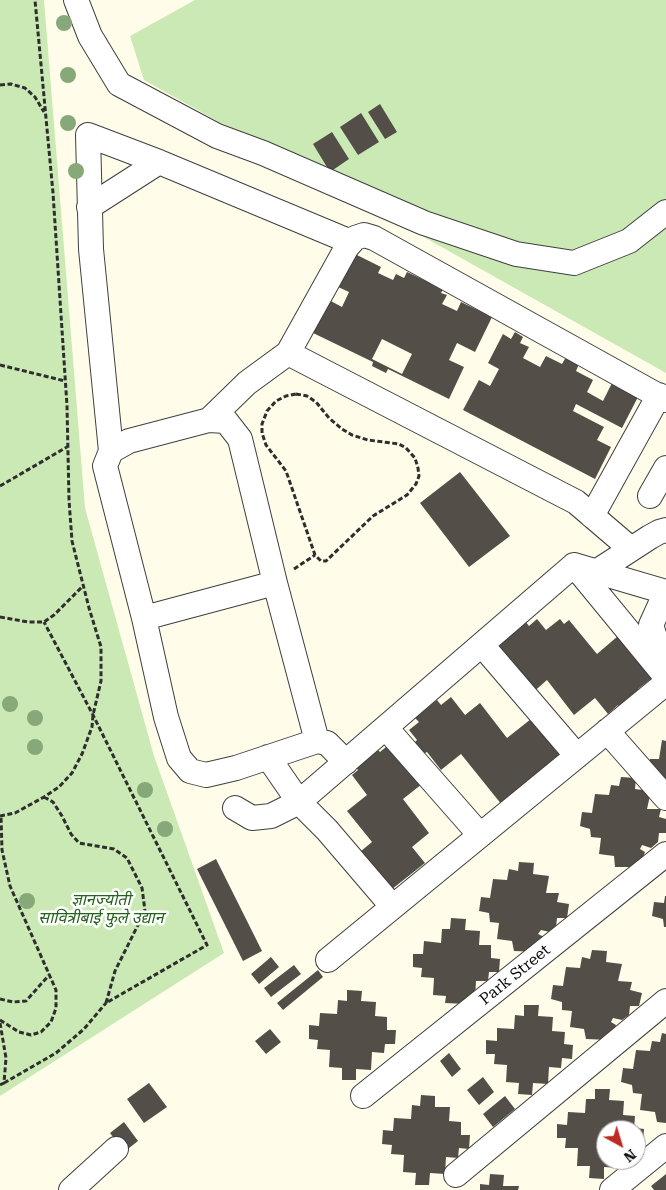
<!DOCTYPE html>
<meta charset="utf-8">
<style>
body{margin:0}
#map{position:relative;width:666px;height:1190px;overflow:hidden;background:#fffdea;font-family:"Roboto Serif",serif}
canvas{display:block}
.north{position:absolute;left:596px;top:1120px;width:50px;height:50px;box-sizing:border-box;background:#fff;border:1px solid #9e9e9e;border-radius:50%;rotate:141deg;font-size:14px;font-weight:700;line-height:20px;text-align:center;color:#0c0c0c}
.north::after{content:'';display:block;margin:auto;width:18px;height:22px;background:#bd2a23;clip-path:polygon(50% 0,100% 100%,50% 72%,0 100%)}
</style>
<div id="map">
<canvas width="666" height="1190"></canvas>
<div class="north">N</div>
</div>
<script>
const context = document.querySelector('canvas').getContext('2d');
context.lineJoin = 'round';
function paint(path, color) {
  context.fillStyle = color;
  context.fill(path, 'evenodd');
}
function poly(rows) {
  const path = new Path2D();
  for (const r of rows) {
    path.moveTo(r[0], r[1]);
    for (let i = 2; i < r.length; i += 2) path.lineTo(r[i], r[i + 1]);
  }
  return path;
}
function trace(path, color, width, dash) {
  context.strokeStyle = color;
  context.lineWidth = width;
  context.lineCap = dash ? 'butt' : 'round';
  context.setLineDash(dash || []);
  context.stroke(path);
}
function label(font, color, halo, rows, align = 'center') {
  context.font = font + ' "Roboto Serif","Noto Sans Devanagari",serif';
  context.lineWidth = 5;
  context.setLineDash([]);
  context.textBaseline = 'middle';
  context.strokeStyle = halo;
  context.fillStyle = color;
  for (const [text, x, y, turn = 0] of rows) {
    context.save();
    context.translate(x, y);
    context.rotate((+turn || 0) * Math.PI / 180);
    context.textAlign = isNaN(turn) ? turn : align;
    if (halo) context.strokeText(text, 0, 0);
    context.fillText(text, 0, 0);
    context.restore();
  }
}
paint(poly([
 [0,0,44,0,85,508,154,756,224,953,0,1096],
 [195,0,666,0,666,373,144,80,130,36]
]), '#cbe9b4');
paint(poly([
 [380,104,397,132,385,139,368,112],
 [361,113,379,142,358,155,340,127],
 [332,132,349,159,330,172,313,144],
 [353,253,381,267,378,273,393,280,396,274,404,278,407,272,443,289,441,293,447,295,442,304,457,311,461,302,492,317,475,352,457,343,449,360,464,367,449,399,388,369,386,373,372,366,373,362,311,332,327,299,342,307,349,292,336,286],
 [382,339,412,354,402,374,372,359],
 [515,332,523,337,520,343,529,347,523,358,540,367,546,356,562,364,566,357,579,364,576,371,593,380,587,392,603,401,613,381,639,395,622,428,576,404,573,411,604,427,597,440,611,447,595,479,463,410,479,380,490,386,499,369,488,363,503,334,511,339],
 [460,472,510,536,469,567,420,503],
 [537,619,546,630,560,619,564,624,569,620,597,654,618,636,652,678,638,689,642,694,622,710,618,705,608,714,595,698,574,715,547,680,530,695,492,648,525,621,529,626],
 [451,697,465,715,480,703,507,738,531,719,561,757,502,805,461,754,441,770,427,752,423,754,414,743,417,740,409,730,419,722,415,718,437,700,441,705],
 [662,740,666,741,666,784,648,773,650,759,659,759],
 [392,742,422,784,403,799,429,833,412,847,425,863,387,893,355,856,372,842,347,811,367,795,352,775,358,770,354,765,376,748,380,752],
 [621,777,636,778,635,789,651,791,647,809,661,809,659,817,666,819,666,833,659,833,658,842,651,848,642,845,640,849,645,852,639,867,615,867,614,856,599,854,601,838,591,837,590,829,580,826,582,812,592,813,595,794,609,795,611,785,619,786],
 [216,859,262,951,243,961,197,869],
 [519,862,534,863,533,874,549,876,546,893,559,893,557,902,569,904,567,918,557,918,556,927,550,932,541,930,538,934,544,937,538,952,514,951,512,941,497,939,499,923,490,922,489,913,479,911,481,897,490,898,493,879,507,880,509,869,518,871],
 [665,896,666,896,666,927,664,927,663,919,652,916,654,902,664,903],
 [451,918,466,919,465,930,480,931,479,945,491,945,491,958,500,959,499,972,489,972,488,981,476,981,475,998,466,997,466,1004,445,1003,446,996,433,995,434,978,421,977,422,968,413,967,413,954,423,954,424,941,441,943,442,929,450,929],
 [592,950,607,951,606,962,622,964,618,981,632,982,630,990,642,993,639,1006,630,1006,629,1015,622,1020,613,1018,611,1022,616,1025,610,1040,586,1039,584,1029,570,1027,572,1011,562,1010,562,1002,551,999,553,985,563,986,566,967,580,968,582,957,590,959],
 [271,957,279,967,259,984,251,974],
 [294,965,301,974,271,997,264,988],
 [318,970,323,977,283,1010,277,1003],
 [347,990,362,991,361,1001,376,1002,375,1016,387,1017,387,1030,396,1030,395,1044,385,1044,384,1053,372,1052,371,1070,356,1069,356,1080,342,1080,342,1068,329,1067,330,1050,317,1049,318,1040,309,1039,309,1025,319,1026,320,1013,337,1014,338,1000,347,1001],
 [524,1005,539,1005,538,1016,553,1017,552,1031,565,1032,564,1044,573,1045,572,1059,562,1058,561,1068,549,1067,548,1084,533,1083,532,1095,518,1094,519,1083,506,1082,507,1065,494,1064,495,1054,486,1054,486,1040,497,1041,497,1028,514,1029,515,1015,524,1016],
 [270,1029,281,1042,266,1054,255,1041],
 [662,1033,666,1034,666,1123,657,1122,655,1112,640,1110,642,1094,633,1093,632,1085,621,1082,623,1068,633,1069,636,1050,650,1051,652,1041,660,1042],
 [449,1053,461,1069,452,1077,440,1061],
 [483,1077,494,1092,479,1105,467,1090],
 [149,1083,167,1107,144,1123,127,1099],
 [595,1089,610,1089,609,1100,624,1101,623,1115,635,1116,634,1130,606,1130,606,1160,620,1160,619,1168,604,1167,604,1179,589,1178,590,1166,577,1166,578,1148,565,1148,566,1138,557,1138,557,1124,567,1125,568,1112,585,1113,586,1099,595,1099],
 [421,1095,435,1096,435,1107,450,1107,449,1121,461,1122,461,1135,470,1135,469,1149,459,1148,458,1158,446,1157,445,1174,430,1173,429,1185,415,1185,416,1173,403,1172,404,1155,391,1154,392,1145,382,1144,383,1130,393,1131,394,1118,411,1119,412,1105,420,1106],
 [505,1096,515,1109,493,1127,483,1114],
 [124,1122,138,1141,124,1152,110,1133],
 [636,1128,644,1129,643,1143,636,1142],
 [490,1174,504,1175,503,1186,519,1186,518,1190,480,1190,480,1184,489,1185],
 [666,1174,666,1190,654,1190,651,1186]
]), '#544e48');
const minor = poly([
 [76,0,90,36,119,84,217,136,263,153,424,223,516,254,574,263,629,241,666,212],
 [89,207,159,162],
 [288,353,576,502,631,549],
 [209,420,247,383,288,353,347,247,355,238,364,235,374,238,666,400],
 [111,451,91,249,88,135,159,162,351,242],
 [650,496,666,468],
 [592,516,659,395],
 [574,565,666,677],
 [574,565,666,592],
 [596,572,650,537,659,532,666,530],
 [275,583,144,618,166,717,179,758,190,771,206,775,236,768,317,741,327,743,346,762],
 [144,618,105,466,111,451,129,441,209,420,226,421,240,439,275,583,317,741],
 [482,645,577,756],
 [665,668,651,625,666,592],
 [386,728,480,835],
 [607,731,666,798],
 [268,757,299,802,327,830,392,906],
 [235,808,252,818,271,816,299,802,574,565],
 [328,960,666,683],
 [363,1096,666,854],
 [456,1175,666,1001],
 [71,1190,116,1149],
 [612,1190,666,1146]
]);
trace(minor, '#3f3f3f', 26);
trace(poly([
 [0,85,11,84,25,88,35,97,44,112],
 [0,365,65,381],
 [296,394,307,396,316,402,329,418,342,429,352,435,368,440,399,444,406,448,415,458,418,468,419,476,416,484,407,495,373,516,326,561,321,561,315,555,286,471,266,445,262,433,262,424,267,411,276,401,286,396,296,394],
 [0,486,67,447],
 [294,569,315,555],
 [0,617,28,622,44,622,54,615,83,586],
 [44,797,53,802,62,816,71,834,79,843,114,849,127,858,142,888,145,911,115,971,106,1003,207,945,93,715,44,622],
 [0,816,15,813,44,797,59,787,72,773,82,754,92,727,93,715,101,681,101,647,89,608,72,541,69,500,67,406,53,193,35,0],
 [0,999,13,1002,26,1001,50,974],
 [0,1020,19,1032,31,1035,41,1032,51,1022,56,1008,56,990,10,886,2,850,1,816],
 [0,1023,6,1058,4,1083,0,1085],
 [4,1083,56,1053,84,1029,106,1003]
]), '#2e2e2e', 3, [5, 2.5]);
trace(minor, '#fff', 24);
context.fillStyle = '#87a879';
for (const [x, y] of [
 [64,23],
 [68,75],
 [68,123],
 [76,171],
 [10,704],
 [35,718],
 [35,747],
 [145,790],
 [165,829],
 [27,901]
]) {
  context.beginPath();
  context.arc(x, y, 8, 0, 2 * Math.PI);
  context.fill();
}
label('italic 16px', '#24631c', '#fff', [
 ["ज्ञानज्योती",101,900],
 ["सावित्रीबाई फुले उद्यान",101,918]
]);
label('16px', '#0c0c0c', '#fff', [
 ["Park Street",515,975,-39]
]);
</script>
